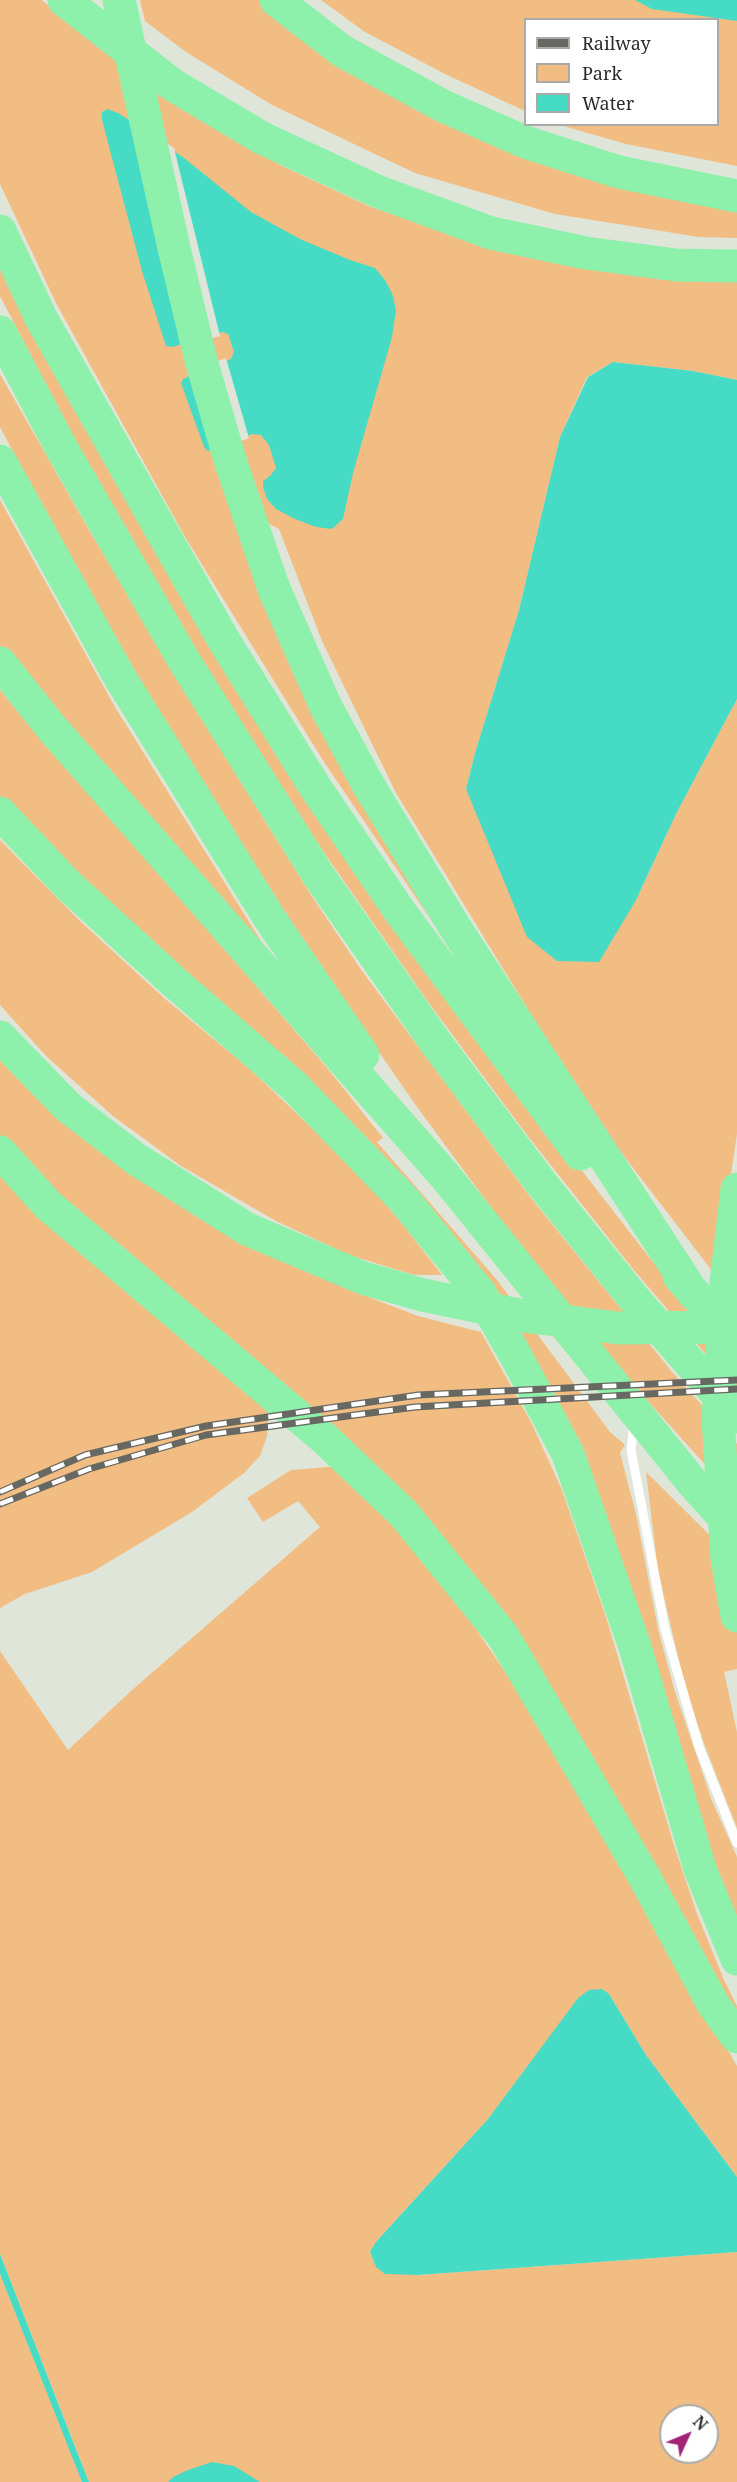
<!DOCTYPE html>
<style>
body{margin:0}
#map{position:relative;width:737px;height:2482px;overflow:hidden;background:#e0e5d9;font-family:"Noto Serif",serif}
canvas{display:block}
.legend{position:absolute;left:524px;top:18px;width:195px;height:108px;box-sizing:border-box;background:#fff;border:2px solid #aaaba9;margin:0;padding:8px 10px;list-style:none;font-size:18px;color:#2b2c28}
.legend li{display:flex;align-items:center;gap:12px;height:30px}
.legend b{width:30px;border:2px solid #aaaba9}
.north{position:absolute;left:659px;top:2404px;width:60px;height:60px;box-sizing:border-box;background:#fff;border:2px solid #aaaba9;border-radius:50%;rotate:46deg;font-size:16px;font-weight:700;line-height:24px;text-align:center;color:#2b2c28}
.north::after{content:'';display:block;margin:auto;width:21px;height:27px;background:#a12478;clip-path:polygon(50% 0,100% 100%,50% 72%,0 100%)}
</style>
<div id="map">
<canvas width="737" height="2482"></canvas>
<ul class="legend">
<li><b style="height:8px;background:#666861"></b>Railway</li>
<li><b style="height:16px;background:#f2bd83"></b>Park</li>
<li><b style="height:16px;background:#46dbc4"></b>Water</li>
</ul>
<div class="north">N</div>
</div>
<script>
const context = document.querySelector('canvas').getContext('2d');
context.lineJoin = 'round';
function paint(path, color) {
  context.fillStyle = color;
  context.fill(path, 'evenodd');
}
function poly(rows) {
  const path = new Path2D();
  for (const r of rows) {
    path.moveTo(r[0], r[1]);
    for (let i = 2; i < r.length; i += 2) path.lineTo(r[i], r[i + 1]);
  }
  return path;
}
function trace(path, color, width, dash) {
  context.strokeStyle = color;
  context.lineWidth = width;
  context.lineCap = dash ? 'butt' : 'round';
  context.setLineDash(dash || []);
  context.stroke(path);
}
paint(poly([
 [0,0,42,0,60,16,280,165,371,207,435,229,737,279,737,380,693,371,613,362,587,377,560,437,519,610,475,753,466,789,636,900,676,814,737,699,737,1134,716,1276,591,1113,396,793,322,641,279,529,228,503,440,933,324,762,185,537,56,303,0,184],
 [140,0,263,0,369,77,737,203,737,238,699,237,555,214,415,173,272,105,186,52,145,21],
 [321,0,737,0,737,166,626,144,560,125,718,124,718,20,526,20,525,111,447,75,365,32],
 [0,249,31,313,545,1123,649,1257,737,1361,737,1391,633,1269,527,1135,431,1006,325,854,231,708,146,565,77,444,0,296],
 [0,374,85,523,206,726,313,898,362,971,531,1198,673,1373,737,1444,737,1500,637,1389,532,1263,417,1107,323,971,191,767,73,564,0,427],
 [0,500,115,707,271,957,0,648],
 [0,690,328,1069,383,1138,377,1142,497,1280,610,1432,625,1445,620,1453,636,1514,658,1629,674,1689,712,1801,737,1857,737,1946,638,1636,478,1284,0,804],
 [0,840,80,921,164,998,251,1070,315,1131,356,1171,397,1217,442,1275,414,1275,349,1255,276,1221,181,1166,113,1116,46,1056,0,1005],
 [0,1056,340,1286,418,1316,481,1332,532,1424,562,1490,606,1617,674,1845,696,1911,724,1980,737,2006,737,2020,543,1684,206,1328,0,1140],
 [0,1174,269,1405,267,1436,260,1456,244,1473,192,1512,92,1572,25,1594,0,1608],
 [327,1467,335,1467,404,1537,468,1617,543,1728,737,2066,737,2177,646,2055,609,1994,578,1999,488,2119,375,2243,370,2252,376,2267,418,2275,737,2252,737,2482,89,2482,0,2254,0,1651,68,1750,132,1690,320,1527,298,1501,263,1522,247,1498,291,1470],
 [671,2416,707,2416,707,2452,671,2452],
 [646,1472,737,1562,737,1669,724,1672,737,1732,737,1828,705,1746,685,1687,658,1571],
 [0,2274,73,2458,82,2482,0,2482]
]), '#f2bd83');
paint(poly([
 [635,0,737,0,737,21,652,9],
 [108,109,120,114,184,158,251,212,300,239,350,260,375,268,385,280,392,293,396,310,392,337,353,473,343,519,332,529,316,527,295,519,276,509,267,499,263,487,263,481,270,476,276,468,269,445,261,435,252,434,208,451,204,447,181,383,183,379,231,359,234,352,228,334,223,332,172,347,166,346,142,271,102,120,102,112],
 [613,362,693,371,737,380,737,699,676,814,636,900,599,962,557,961,527,937,466,789,475,753,519,610,560,437,588,377],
 [602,1989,609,1994,646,2055,737,2177,737,2252,418,2275,385,2274,376,2267,370,2252,375,2243,488,2119,578,1998,589,1990],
 [0,2254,72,2439,89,2482,82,2482,0,2274],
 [212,2462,234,2466,260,2482,168,2482,173,2477,188,2470]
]), '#46dbc4');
paint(poly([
 [129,117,174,148,220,336,181,347],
 [226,358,249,438,212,453,188,373]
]), '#e0e5d9');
trace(poly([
 [634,1424,631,1450,665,1629,699,1747,737,1843]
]), '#fff', 9);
trace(poly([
 [64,0,173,85,262,138,379,192,491,233,586,253,676,265,737,266],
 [119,0,174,248,201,360,230,460,274,589,326,707,369,786,456,929,693,1293],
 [276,0,342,51,443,106,525,142,619,172,737,196],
 [0,231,42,320,223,639,315,787,401,913,580,1154],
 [0,332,62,449,183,659,319,876,436,1043,541,1183,636,1301,737,1417],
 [0,461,119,676,270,919,363,1055],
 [0,663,51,727,445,1176,692,1482,737,1532],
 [0,813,67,884,173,981,294,1086,404,1200,480,1293,517,1358,568,1454,636,1650,700,1869,737,1959],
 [0,1037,68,1107,136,1159,247,1229,363,1278,423,1295,523,1316,618,1328,737,1327],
 [0,1152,48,1205,325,1439,404,1514,503,1636,645,1878,713,2004,737,2037],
 [737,1189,726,1283,718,1418,727,1559,737,1616],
 [679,1276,737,1342]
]), '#8df1ac', 33);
const rail = poly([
 [0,1492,85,1455,206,1426,418,1395,737,1380],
 [0,1504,89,1469,206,1435,415,1407,737,1389]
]);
trace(rail, '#666861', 7);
trace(rail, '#fff', 4.5, [14]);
</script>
